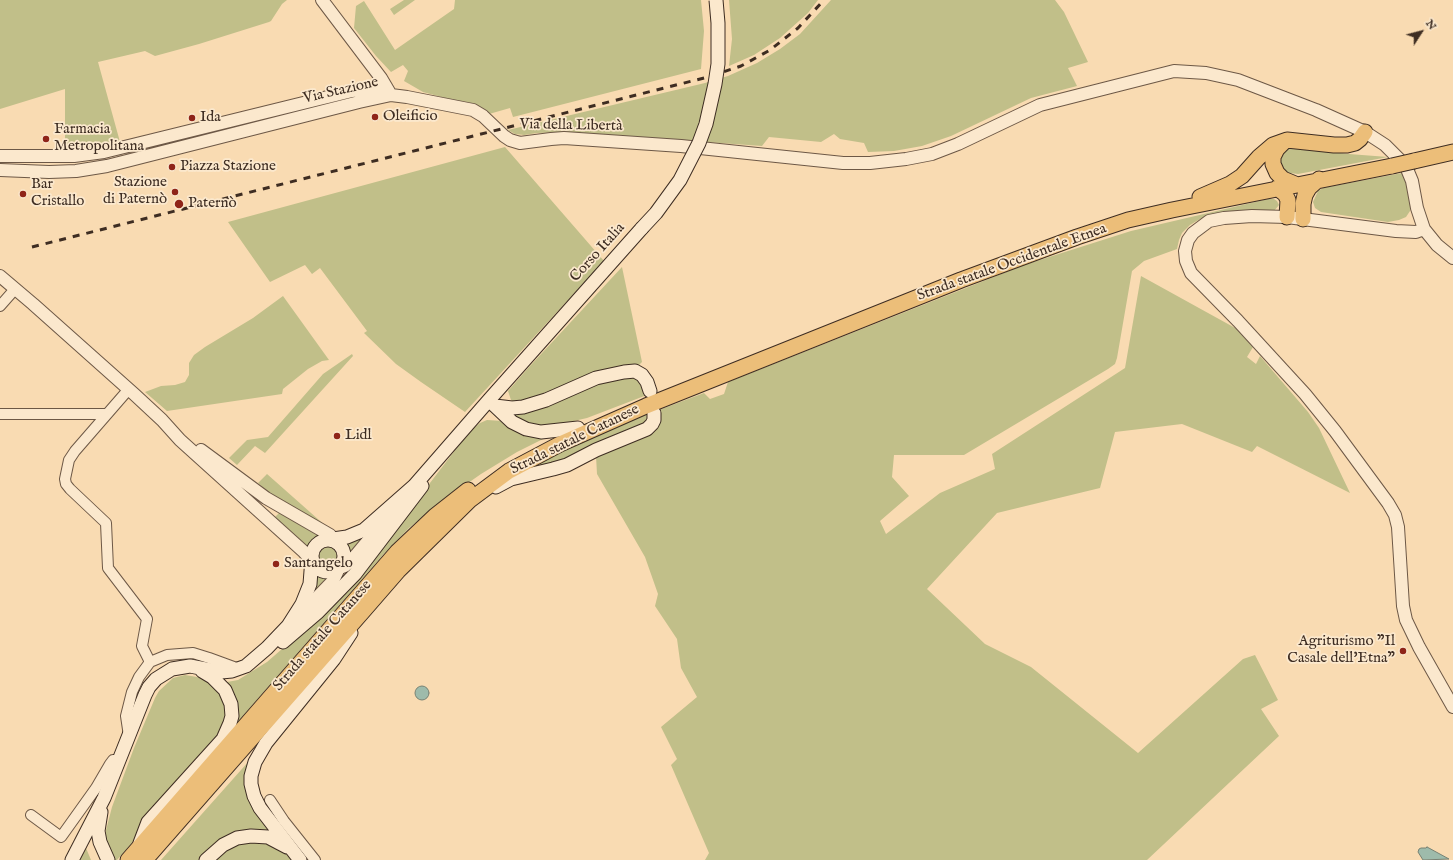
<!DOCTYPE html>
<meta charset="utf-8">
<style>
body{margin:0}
#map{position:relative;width:1453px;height:860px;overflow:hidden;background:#f9dbb2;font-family:"IM FELL English",serif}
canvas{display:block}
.north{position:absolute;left:1401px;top:12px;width:40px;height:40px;-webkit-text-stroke:3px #fbe8cd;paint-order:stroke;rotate:54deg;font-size:11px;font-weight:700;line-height:16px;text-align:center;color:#3e2d22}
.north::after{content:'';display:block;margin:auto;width:14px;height:18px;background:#3e2d22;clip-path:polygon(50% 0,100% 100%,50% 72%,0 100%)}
</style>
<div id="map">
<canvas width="1453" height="860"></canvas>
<div class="north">N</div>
</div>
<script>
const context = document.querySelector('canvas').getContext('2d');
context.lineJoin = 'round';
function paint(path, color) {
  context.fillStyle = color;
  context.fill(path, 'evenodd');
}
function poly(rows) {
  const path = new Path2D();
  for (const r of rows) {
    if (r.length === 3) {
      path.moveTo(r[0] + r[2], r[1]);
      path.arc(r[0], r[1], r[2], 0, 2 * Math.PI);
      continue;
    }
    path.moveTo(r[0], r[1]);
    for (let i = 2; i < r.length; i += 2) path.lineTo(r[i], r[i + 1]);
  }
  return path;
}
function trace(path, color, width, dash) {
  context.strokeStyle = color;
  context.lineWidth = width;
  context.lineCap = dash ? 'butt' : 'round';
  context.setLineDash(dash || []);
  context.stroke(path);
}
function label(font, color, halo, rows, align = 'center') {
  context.font = font + ' "IM FELL English",serif';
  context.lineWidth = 3.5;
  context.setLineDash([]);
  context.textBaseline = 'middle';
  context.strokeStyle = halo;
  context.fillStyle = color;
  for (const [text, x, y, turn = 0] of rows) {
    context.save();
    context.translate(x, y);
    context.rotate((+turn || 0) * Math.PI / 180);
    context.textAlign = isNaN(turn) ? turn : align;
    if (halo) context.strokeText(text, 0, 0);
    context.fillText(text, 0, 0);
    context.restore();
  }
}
paint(poly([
 [0,0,287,0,282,4,271,21,269,22,199,44,155,56,145,51,98,62,120,142,65,150,65,89,0,109],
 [404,0,415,0,394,15,390,9],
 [455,0,701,0,704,31,701,69,513,117,510,108,489,114,478,106,468,102,456,101,423,92,404,81,408,71,403,65,391,72,376,56,354,28,356,6,364,1,395,50,454,9],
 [729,0,818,0,808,13,780,38,754,55,729,66,732,39],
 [831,0,1055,0,1064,12,1088,62,1068,68,1077,86,1031,98,951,136,922,146,894,151,868,152,864,143,840,139,834,134,821,142,769,137,762,146,566,132,537,133,524,135,515,134,508,130,705,83,728,76,757,63,780,49,800,34],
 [505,147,604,261,465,412,421,382,396,364,364,333,367,331,320,268,312,274,305,265,270,282,228,222],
 [1291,147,1349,154,1388,157,1298,174,1290,173,1283,170,1279,164,1279,153],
 [1402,173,1406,179,1411,203,1410,211,1406,217,1399,220,1388,222,1321,212,1315,208,1313,202,1318,191,1323,188],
 [1268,199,1274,199,1277,201,1279,205,1274,211,1211,216,1200,219,1190,225,1182,233,1179,240,1177,249,1144,261,1132,271,1117,358,1115,364,1108,369,964,455,894,455,892,477,909,496,880,521,886,534,940,493,995,469,992,454,1125,368,1141,276,1237,329,1253,347,1247,357,1256,364,1260,356,1308,412,1319,428,1350,493,1257,446,1252,452,1182,424,1115,432,1100,488,997,513,927,589,985,644,1031,667,1138,753,1243,659,1255,655,1278,700,1261,709,1279,736,1147,860,705,860,709,853,671,765,677,759,661,727,697,697,681,668,677,639,655,606,658,594,645,557,597,474,596,456,653,433,658,428,659,410,704,393,710,399,724,394,728,382,1024,265,1131,231],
 [622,267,642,362,638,366,535,401,515,403,511,400,508,391,529,367],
 [283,296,329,360,322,361,308,369,283,389,282,394,167,411,145,392,161,386,175,385,185,382,189,375,189,363,194,355,205,347,253,318],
 [352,354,353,356,265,453,255,446,237,465,229,458,247,440,268,437,323,374],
 [638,377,647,395,587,418,552,426,538,427,521,422,513,414,604,380],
 [650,413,647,423,580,454,523,471,592,435],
 [487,420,502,421,547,437,517,452,481,474,441,502,409,528,382,556,235,725,236,701,227,682,238,680,267,662,297,636,355,581,469,432,480,423],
 [267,474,328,528,269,493,258,483],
 [281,511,320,535,309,544,307,547,275,517],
 [366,536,350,554,347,546,345,543],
 [328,556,9],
 [316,573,320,576,331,577,314,594,316,587],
 [185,675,197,677,208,681,224,698,227,710,226,722,219,736,144,821,132,843,117,860,113,860,104,838,112,807,134,748,155,698,159,691,173,678],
 [249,761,245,783,247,795,256,813,271,831,208,850,199,860,161,860],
 [243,841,266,843,278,847,293,860,212,860,216,855],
 [86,848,91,860,78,860]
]), '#c1bf89');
const water = poly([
 [422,693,7],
 [1427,847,1449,859,1423,860,1418,852,1419,849,1421,848,1426,848,1427,847]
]);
paint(water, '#9ebbab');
trace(water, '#788274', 1);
const minor = poly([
 [0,306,15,289],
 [128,390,75,451,69,460,65,479,66,484,70,489,106,523,108,568,147,619,142,646,150,662],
 [0,414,107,414],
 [129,736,126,716,132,692,139,677,150,662,167,655,193,653,209,658,239,669],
 [270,800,284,821,315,860],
 [31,815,61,837,96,788,110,764,113,760,119,761]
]);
const tertiary = poly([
 [322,0,381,78,391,95,407,97,473,110,483,116,504,136,510,140,520,143,551,139,564,138,681,146,843,163,870,163,906,159,932,154,958,144,1040,105,1174,71,1206,73,1238,80,1316,110,1365,132,1385,145,1400,160,1407,169,1412,181,1417,208,1424,229,1437,245,1453,258],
 [0,156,74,156,104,152,352,91,370,89,390,95],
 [0,170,49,172,76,171,107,166,359,102,391,95],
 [1424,229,1416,232,1396,231,1287,217,1252,216,1224,218,1209,221,1193,233,1188,240,1185,251,1186,261,1191,273,1238,321,1305,394,1335,431,1388,503,1395,515,1398,527,1403,606,1406,620,1419,647,1453,707],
 [0,276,33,304,134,394,162,420,180,440,303,551,314,563],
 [201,450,266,498,330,535,337,543],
 [335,570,345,566,356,555,396,507],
 [298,617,333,581,340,566]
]);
const secondary = poly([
 [494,405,512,422,526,429,541,432,578,428],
 [495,406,512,408,523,407,546,400,596,378,624,372,635,371,642,375,647,382,650,391],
 [496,487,511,479,553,469,567,465,596,450,647,429,652,424,654,420,654,413],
 [326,540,347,537,364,530,414,486,489,400,642,228],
 [328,556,16],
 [283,642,318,612,355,574,422,486],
 [101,812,98,831,100,842,108,860],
 [140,843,148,822,223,739,230,723,232,716,231,704,225,690,212,677,202,671],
 [72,860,104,798,145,695,149,687,156,679,172,669,190,666,221,672,232,671,246,666,267,648,288,626,302,604,310,584,312,558],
 [206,860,223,845,237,838,251,836,268,837,287,847],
 [300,860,260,808,254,796,251,784,251,776,255,762,266,743,334,659,351,633]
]);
const primary = poly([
 [1284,142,1277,149,1273,157,1273,164,1277,173,1283,179,1295,184],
 [1414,161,1453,152],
 [1277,188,1285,194,1288,200,1287,217],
 [1200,197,1230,184,1242,176,1259,157,1273,145,1287,140,1334,145,1347,145,1355,143,1360,139,1365,132],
 [1303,219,1303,204,1305,195,1309,188,1319,179],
 [128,860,397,552,435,516,468,490],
 [145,860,365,609,398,571,470,500,509,471,560,444,646,406,961,280,1077,237,1128,220,1172,210,1392,166]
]);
trace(minor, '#6d5846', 12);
trace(tertiary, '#6d5846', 14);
trace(secondary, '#3e2d22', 15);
trace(primary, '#3e2d22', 17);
trace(minor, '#fbe8cd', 10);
trace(tertiary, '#fbe8cd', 12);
trace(secondary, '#fbe8cd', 13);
trace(primary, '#ecbe79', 15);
trace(poly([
 [32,247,708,77,741,66,770,50,798,28,824,0]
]), '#3e2d22', 3, [7, 7]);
const secondaryBridge = poly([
 [642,228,656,213,680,180,699,143,706,124,715,84,718,64,718,23,716,0]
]);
const primaryBridge = poly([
 [1392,166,1414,161]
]);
trace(secondaryBridge, '#3e2d22', 15, []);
trace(primaryBridge, '#3e2d22', 17, []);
trace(secondaryBridge, '#fbe8cd', 13);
trace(primaryBridge, '#ecbe79', 15);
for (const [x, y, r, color] of [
 [375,117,4,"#8f2418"],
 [192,118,4,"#8f2418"],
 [46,139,4,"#8f2418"],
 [172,167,4,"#8f2418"],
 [175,192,4,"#8f2418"],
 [23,194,4,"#8f2418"],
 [179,204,5,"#8f2418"],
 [337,436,4,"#8f2418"],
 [276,564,4,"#8f2418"],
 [1403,651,4,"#8f2418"]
]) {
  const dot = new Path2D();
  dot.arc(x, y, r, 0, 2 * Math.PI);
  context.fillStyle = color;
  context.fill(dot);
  trace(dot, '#fbe8cd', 1.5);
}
label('15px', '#3e2d22', '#fbe8cd', [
 ["Via Stazione",341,91,-13],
 ["Via della Libertà",571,126,1],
 ["Corso Italia",598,253,-48],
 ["Strada statale Occidentale Etnea",1012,263,-20],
 ["Strada statale Catanese",575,440,-26],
 ["Strada statale Catanese",323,636,-49]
]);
label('15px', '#3e2d22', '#fbe8cd', [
 ["Oleificio",383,117],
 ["Ida",200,118],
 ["Farmacia",54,130],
 ["Metropolitana",54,147],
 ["Piazza Stazione",180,167],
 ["Stazione",167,183,"right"],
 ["di Paternò",167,200,"right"],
 ["Bar",31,185],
 ["Cristallo",31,202],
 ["Paternò",188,204],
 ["Lidl",345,436],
 ["Santangelo",284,564],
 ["Agriturismo \"Il",1395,642,"right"],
 ["Casale dell'Etna\"",1395,659,"right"]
], 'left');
</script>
